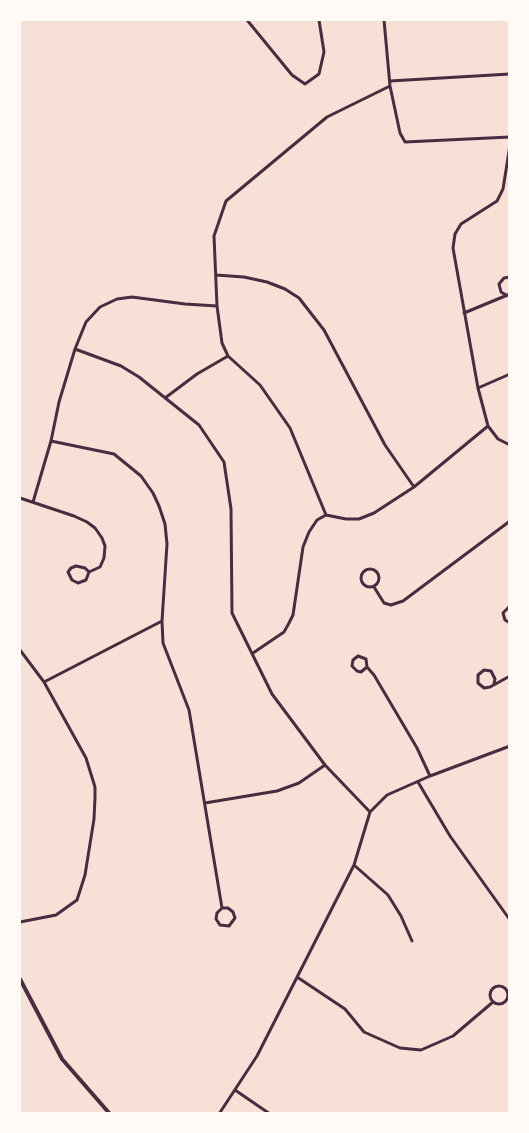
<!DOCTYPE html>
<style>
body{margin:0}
#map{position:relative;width:529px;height:1133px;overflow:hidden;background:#f7e1d7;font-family:"Golos Text",sans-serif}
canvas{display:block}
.frame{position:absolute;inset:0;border:21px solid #fffaf5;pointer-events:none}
</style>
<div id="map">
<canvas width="529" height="1133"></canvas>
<div class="frame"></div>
</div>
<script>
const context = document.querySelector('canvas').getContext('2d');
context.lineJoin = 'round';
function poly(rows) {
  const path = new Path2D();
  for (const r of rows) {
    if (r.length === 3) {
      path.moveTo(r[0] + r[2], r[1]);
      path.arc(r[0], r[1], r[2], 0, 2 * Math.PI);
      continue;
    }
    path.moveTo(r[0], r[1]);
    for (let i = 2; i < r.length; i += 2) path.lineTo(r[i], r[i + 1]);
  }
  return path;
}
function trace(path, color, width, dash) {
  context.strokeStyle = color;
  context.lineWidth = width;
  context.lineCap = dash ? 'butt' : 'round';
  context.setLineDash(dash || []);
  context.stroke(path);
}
trace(poly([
 [247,20,292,75,305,84,319,74,324,52,319,20],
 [384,20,390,86,400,133,405,142,510,137],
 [390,81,510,74],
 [510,145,503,189,497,201,461,224,455,234,453,248,478,388,488,426,498,439,510,445],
 [216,275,244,277,267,282,285,289,299,298,324,330,385,445,414,487],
 [506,295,501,292,499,284,504,278,510,277],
 [464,313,510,294],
 [75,349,121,366,139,377,199,425,224,462,231,509,232,613,272,694,325,765,370,812],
 [478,388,510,374],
 [165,398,197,374,228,356],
 [51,441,114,454,141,476,153,493,159,506,165,524,167,544,162,621,163,643,189,710,222,908,217,913,216,919,220,925,229,926,235,918,233,912,228,908,222,908],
 [20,498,74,516,87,522,95,528,102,538,105,546,104,558,100,567,89,572,86,580,78,583,72,580,68,572,71,568,76,566,85,568,89,572],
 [33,502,51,441,59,402,75,349,86,322,100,307,117,299,132,297,185,304,217,306],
 [326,515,290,428,260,385,228,356,222,343,217,306,214,236,226,201,327,117,390,86],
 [326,515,346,519,359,519,374,513,414,487,488,426],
 [370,578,9],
 [374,587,384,603,391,605,403,601,510,521],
 [510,606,503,613,505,620,510,623],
 [20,650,44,682,86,758,95,787,95,798,94,819,85,875,77,900,56,915,20,922],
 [253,653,284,632,289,623,293,615,303,547,309,532,317,520,326,515],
 [367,667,361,672,357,671,352,666,353,660,358,656,366,659,367,667,374,675,417,748,430,776],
 [44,682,162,621],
 [494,683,495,679,491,671,484,670,478,675,478,683,484,688,490,687,510,676],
 [418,782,450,836,510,920],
 [205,803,277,791,299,783,325,765],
 [354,865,388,895,401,916,412,941],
 [297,977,345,1009,364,1032,400,1048,421,1050,453,1036,493,1002],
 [499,995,9],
 [235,1090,270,1114],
 [219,1114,257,1056,354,865,370,812,387,795,430,776,510,746],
 [509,1114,510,1113]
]), '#4a2c40', 3);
trace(poly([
 [20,979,62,1059,110,1114]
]), '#4a2c40', 4);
</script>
